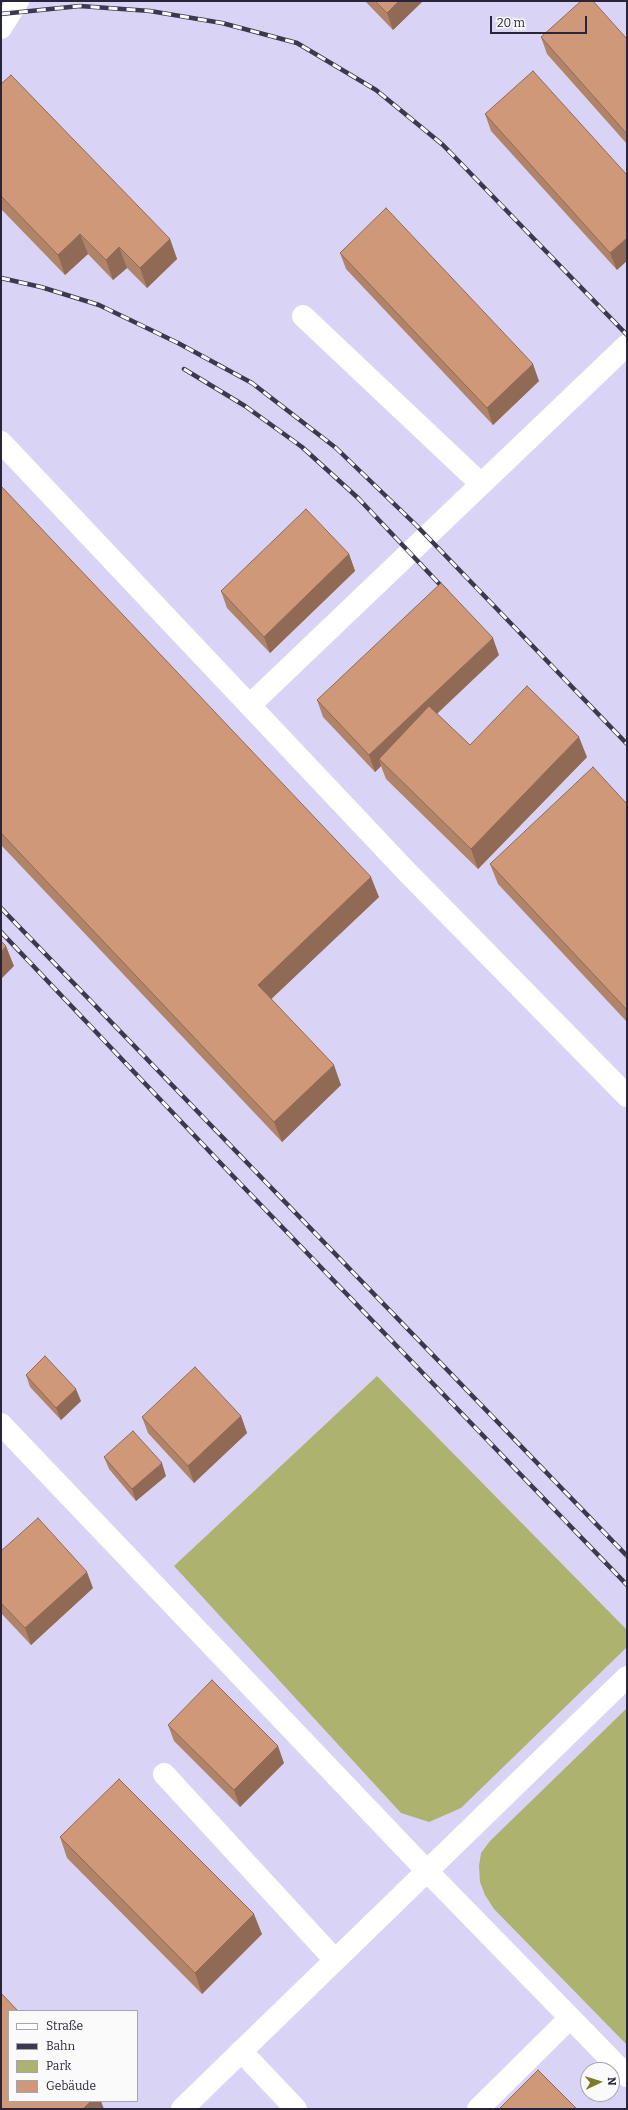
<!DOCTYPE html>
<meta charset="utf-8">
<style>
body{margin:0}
#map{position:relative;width:628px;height:2110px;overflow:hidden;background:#d9d4f6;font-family:Bitter,serif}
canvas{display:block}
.frame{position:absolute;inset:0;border:2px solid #28253a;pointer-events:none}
.legend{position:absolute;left:8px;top:2010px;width:130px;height:92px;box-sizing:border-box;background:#fafafa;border:1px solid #a6a5ad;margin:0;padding:5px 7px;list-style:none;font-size:12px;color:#28253a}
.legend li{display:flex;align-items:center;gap:8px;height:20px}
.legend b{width:20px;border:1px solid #a6a5ad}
.north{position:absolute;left:580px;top:2062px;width:40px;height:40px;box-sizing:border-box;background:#fafafa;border:1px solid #a6a5ad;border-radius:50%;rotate:86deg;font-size:11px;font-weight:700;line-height:16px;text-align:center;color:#28253a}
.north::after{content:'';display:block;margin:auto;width:14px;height:18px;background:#7a7d26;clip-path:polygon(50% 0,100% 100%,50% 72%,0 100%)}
.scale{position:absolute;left:490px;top:16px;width:97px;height:18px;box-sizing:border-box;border:2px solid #28253a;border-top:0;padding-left:5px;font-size:12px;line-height:14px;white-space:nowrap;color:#28253a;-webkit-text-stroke:3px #fafafa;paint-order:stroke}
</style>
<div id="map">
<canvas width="628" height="2110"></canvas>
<div class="frame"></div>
<ul class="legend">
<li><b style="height:5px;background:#fff"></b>Straße</li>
<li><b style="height:5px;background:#3c394f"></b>Bahn</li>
<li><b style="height:11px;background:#aeb26f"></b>Park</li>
<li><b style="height:11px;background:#ce9879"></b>Gebäude</li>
</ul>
<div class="north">N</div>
<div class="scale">20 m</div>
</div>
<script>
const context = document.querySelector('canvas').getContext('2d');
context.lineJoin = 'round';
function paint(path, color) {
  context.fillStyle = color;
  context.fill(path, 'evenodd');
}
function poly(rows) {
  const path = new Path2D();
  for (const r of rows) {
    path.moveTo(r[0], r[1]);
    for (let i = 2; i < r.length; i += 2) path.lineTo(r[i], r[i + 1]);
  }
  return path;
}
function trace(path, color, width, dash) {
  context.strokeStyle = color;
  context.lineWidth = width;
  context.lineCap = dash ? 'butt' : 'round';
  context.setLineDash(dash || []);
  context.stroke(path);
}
paint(poly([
 [377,1376,627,1630,627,1647,461,1808,429,1822,401,1813,174,1566],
 [627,1708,627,2045,494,1909,485,1895,480,1882,479,1866,481,1853,490,1841]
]), '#aeb26f');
trace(poly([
 [1,28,18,1],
 [303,316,481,484],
 [1,442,407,872,627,1096],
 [250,705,627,345],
 [1,1424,426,1870,627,2076],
 [164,1774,335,1960],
 [241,2051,296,2109],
 [182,2109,627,1677],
 [478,2109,570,2018]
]), '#fff', 22);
const rail = poly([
 [1,14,80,6,150,11,222,23,297,43,376,90,443,145,627,335],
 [1,278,41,287,99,305,178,343,252,383,336,448,416,525,627,744],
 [184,369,245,406,302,447,358,498,446,591],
 [1,908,627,1556],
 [1,932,230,1173,627,1585]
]);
trace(rail, '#3c394f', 4.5);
trace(rail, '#fafafa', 3, [9]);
paint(poly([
 [365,1,423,1,393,30],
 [541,37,627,39,627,144,547,54],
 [1,84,170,239,177,259,147,288,127,268,113,280,88,254,65,275,1,209],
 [485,114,627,175,617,270,491,131],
 [340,253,539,381,493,425,346,269],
 [1,486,379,897,271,999,341,1085,282,1142,1,845],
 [349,554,355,571,270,653,227,608,221,591],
 [499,655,437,714,470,745,587,757,478,869,386,779,381,766,375,772,323,717,317,700],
 [627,804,627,1022,498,884,490,864],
 [26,1375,81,1401,61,1420,30,1387],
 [241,1416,247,1433,194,1483,148,1433,142,1417],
 [104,1457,166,1476,136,1501,109,1469],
 [1,1551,93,1588,31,1645,1,1613],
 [168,1725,284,1763,240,1807,174,1741],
 [60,1837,262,1934,202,1994,67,1858]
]), '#b18368');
paint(poly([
 [399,1,423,1,393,30,387,13],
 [80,234,88,254,65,275,58,255],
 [627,238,627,261,617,270,610,253],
 [170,239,177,259,147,288,140,268],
 [119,247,127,268,113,280,106,260],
 [533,364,539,381,493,425,487,408],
 [349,554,355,571,270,653,264,637],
 [493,638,499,655,383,764,379,759,381,766,375,772,369,755],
 [579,737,587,757,478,869,471,849],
 [371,877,379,897,265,1005,258,985],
 [6,946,14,966,1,979,1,952],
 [334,1065,341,1085,282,1142,274,1122],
 [76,1389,81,1401,61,1420,56,1408],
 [241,1416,247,1433,194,1483,188,1466],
 [162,1463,166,1476,136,1501,132,1489],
 [87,1572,93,1588,31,1645,25,1628],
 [278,1746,284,1763,240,1807,234,1790],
 [254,1914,262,1934,202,1994,195,1973],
 [91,2101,101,2101,104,2109,83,2109]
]), '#906a55');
const building = poly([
 [375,1,399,1,387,13,375,1],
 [581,1,593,1,627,39,627,134,541,37,581,1],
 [533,71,627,175,627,238,610,253,485,114,533,71],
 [11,75,170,239,140,268,119,247,106,260,80,234,58,255,1,196,1,84,11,75],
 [386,208,533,364,487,408,340,253,386,208],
 [1,486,371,877,258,985,334,1065,274,1122,1,833,1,486],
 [306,509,349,554,264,637,221,591,306,509],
 [441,583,493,638,369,755,317,700,441,583],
 [527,686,579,737,471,849,379,759,429,706,470,745,527,686],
 [593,767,627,804,627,1010,490,864,593,767],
 [1,941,6,946,1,952,1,941],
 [45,1356,76,1389,56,1408,26,1375,45,1356],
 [195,1367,241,1416,188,1466,142,1417,195,1367],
 [133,1431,162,1463,132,1489,104,1457,133,1431],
 [38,1518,87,1572,25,1628,1,1603,1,1551,38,1518],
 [212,1680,278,1746,234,1790,168,1725,212,1680],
 [119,1779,254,1914,195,1973,60,1837,119,1779],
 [1,1993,18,2011,9,2011,9,2101,91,2101,83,2109,1,2109,1,1993],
 [538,2070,577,2109,499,2109,538,2070]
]);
paint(building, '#ce9879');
trace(building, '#906a55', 1);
</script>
